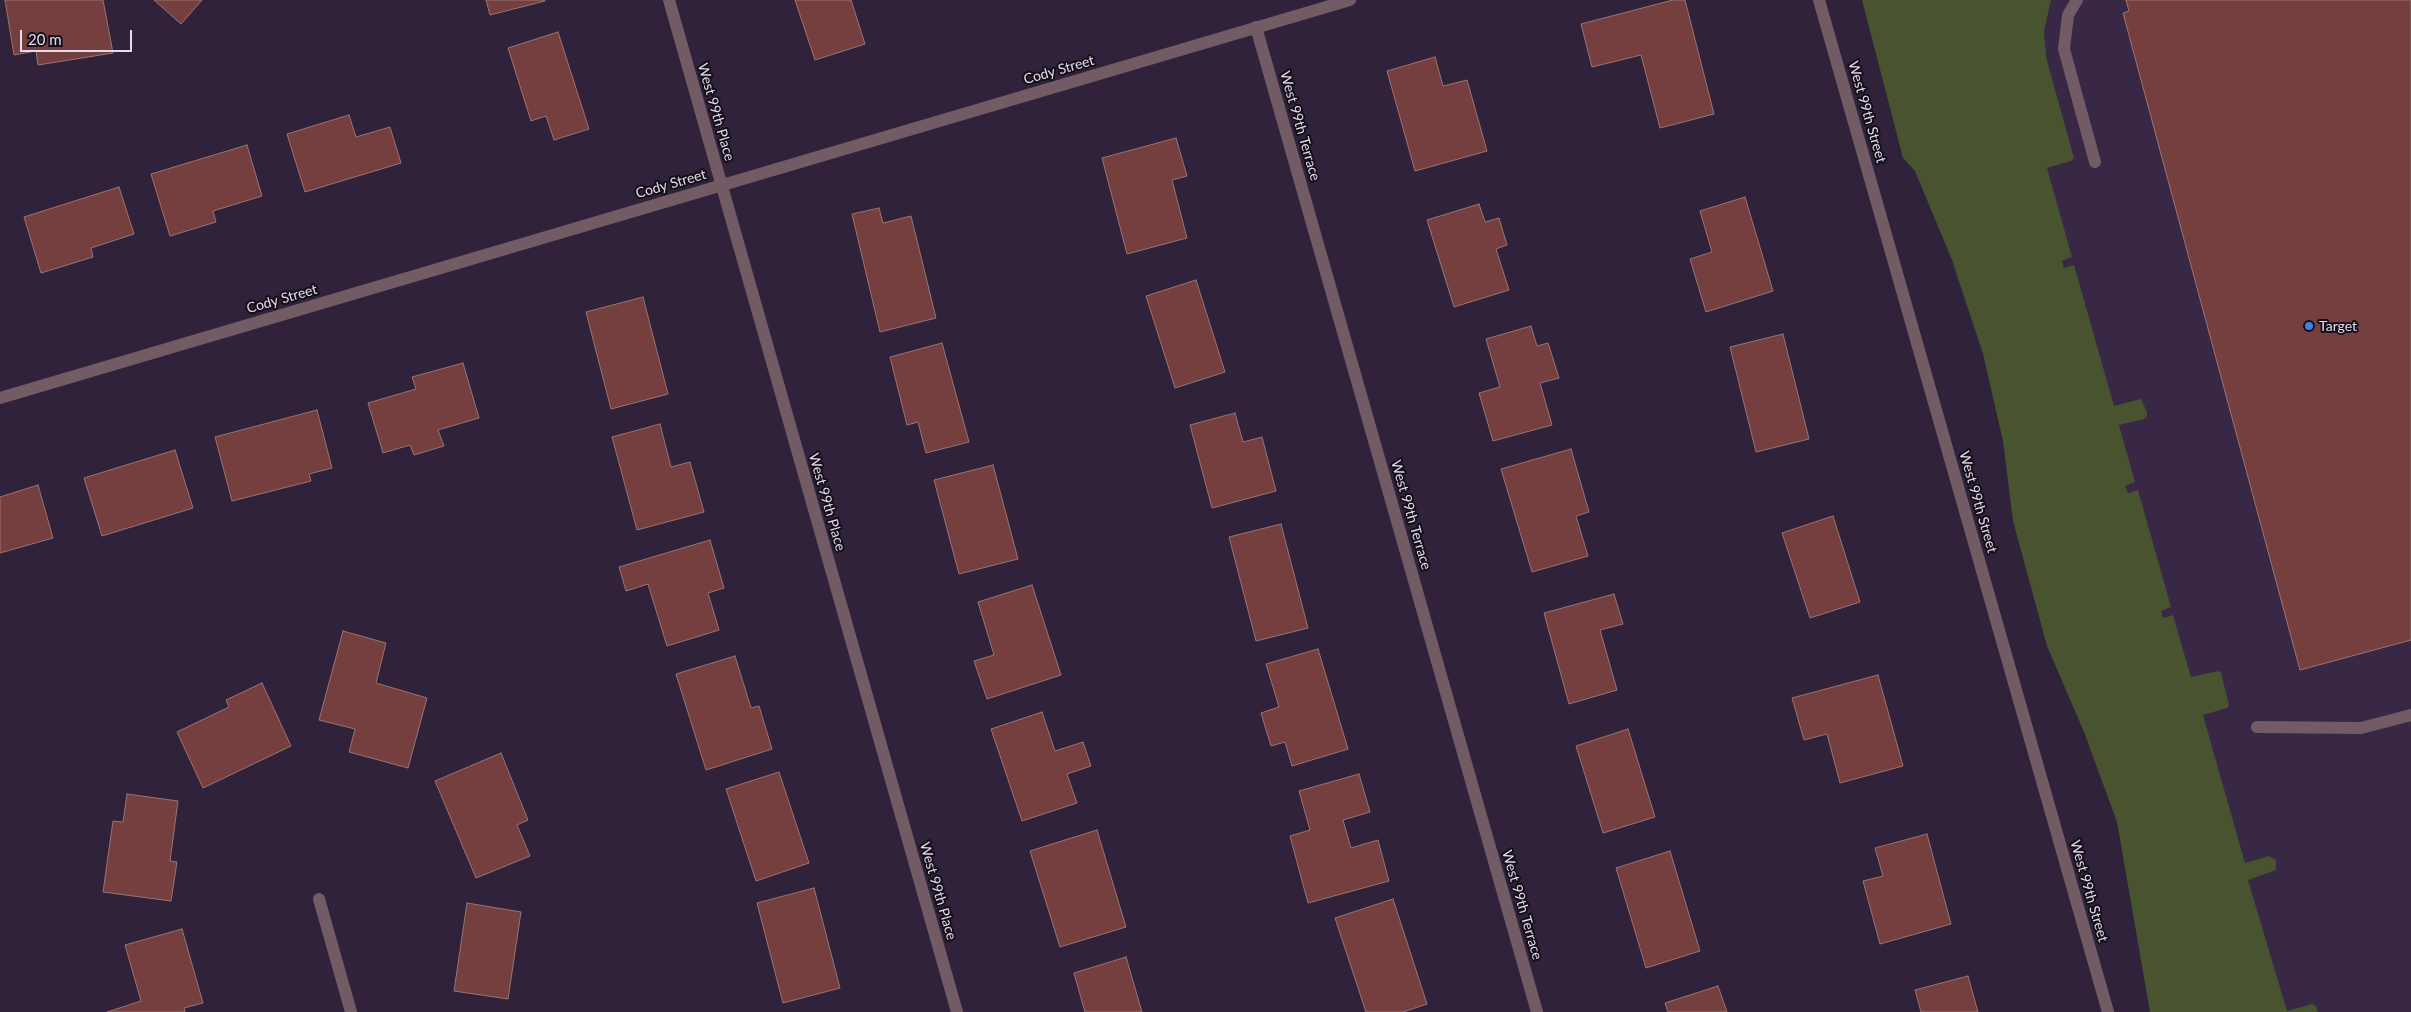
<!DOCTYPE html>
<style>
body{margin:0}
#map{position:relative;width:2411px;height:1012px;overflow:hidden;background:#2f223a;font-family:Lato,sans-serif}
canvas{display:block}
.scale{position:absolute;left:20px;top:30px;width:112px;height:22px;box-sizing:border-box;border:2px solid #e4dcec;border-top:0;padding-left:6px;font-size:15px;line-height:18px;white-space:nowrap;color:#e4dcec;-webkit-text-stroke:4px #140f19;paint-order:stroke}
</style>
<div id="map">
<canvas width="2411" height="1012"></canvas>
<div class="scale">20 m</div>
</div>
<script>
const context = document.querySelector('canvas').getContext('2d');
context.lineJoin = 'round';
function paint(path, color) {
  context.fillStyle = color;
  context.fill(path, 'evenodd');
}
function poly(rows) {
  const path = new Path2D();
  for (const r of rows) {
    path.moveTo(r[0], r[1]);
    for (let i = 2; i < r.length; i += 2) path.lineTo(r[i], r[i + 1]);
  }
  return path;
}
function trace(path, color, width, dash) {
  context.strokeStyle = color;
  context.lineWidth = width;
  context.lineCap = dash ? 'butt' : 'round';
  context.setLineDash(dash || []);
  context.stroke(path);
}
function label(font, color, halo, rows, align = 'center') {
  context.font = font + ' Lato,sans-serif';
  context.lineWidth = 4;
  context.setLineDash([]);
  context.textBaseline = 'middle';
  context.strokeStyle = halo;
  context.fillStyle = color;
  for (const [text, x, y, turn = 0] of rows) {
    context.save();
    context.translate(x, y);
    context.rotate((+turn || 0) * Math.PI / 180);
    context.textAlign = isNaN(turn) ? turn : align;
    if (halo) context.strokeText(text, 0, 0);
    context.fillText(text, 0, 0);
    context.restore();
  }
}
paint(poly([
 [1885,0,2411,0,2411,1012,2180,1012]
]), '#382745');
paint(poly([
 [1862,0,2051,0,2044,31,2046,57,2074,158,2071,161,2047,168,2072,257,2062,261,2064,268,2074,265,2114,406,2141,399,2147,412,2147,416,2144,419,2119,425,2135,482,2125,486,2128,493,2138,490,2171,607,2161,611,2163,618,2173,615,2191,677,2219,671,2221,673,2229,705,2227,708,2203,715,2245,863,2269,856,2276,860,2276,870,2248,880,2287,1011,2312,1004,2316,1006,2318,1012,2150,1012,2117,822,2084,732,2047,646,2013,521,2003,441,1983,354,1952,260,1915,171,1903,158]
]), '#485330');
const building = poly([
 [5,0,103,0,113,53,38,65,36,51,14,55,5,0],
 [154,0,202,0,181,24,154,0],
 [486,0,545,0,545,1,490,15,486,0],
 [795,0,851,0,865,44,815,60,795,0],
 [1673,0,1685,0,1714,114,1660,128,1641,55,1592,67,1581,24,1673,0],
 [2126,0,2411,0,2411,640,2300,670,2123,13,2129,11,2126,0],
 [558,32,589,129,554,140,546,116,531,121,508,48,558,32],
 [1435,57,1443,86,1467,80,1487,151,1415,171,1387,71,1435,57],
 [349,115,356,137,390,127,401,163,305,192,287,134,349,115],
 [1176,138,1187,176,1172,180,1187,238,1127,254,1102,158,1176,138],
 [247,145,262,196,213,211,216,222,170,236,151,174,247,145],
 [119,187,134,234,91,248,93,257,41,273,24,217,119,187],
 [1745,197,1773,291,1706,312,1690,259,1712,252,1700,211,1745,197],
 [1479,204,1485,222,1499,218,1507,245,1496,249,1509,290,1454,307,1427,220,1479,204],
 [879,208,883,223,911,216,936,318,880,332,852,214,879,208],
 [1196,280,1225,372,1175,388,1146,296,1196,280],
 [643,297,668,394,611,409,586,312,643,297],
 [1531,326,1537,346,1548,343,1559,378,1540,383,1552,425,1493,441,1479,393,1500,387,1486,339,1531,326],
 [1783,334,1809,439,1756,452,1730,347,1783,334],
 [942,343,969,442,926,453,918,422,907,425,890,357,942,343],
 [463,363,479,418,438,430,444,446,414,455,410,445,383,453,368,403,416,389,412,377,463,363],
 [317,410,332,468,309,474,311,481,232,501,215,437,317,410],
 [1235,413,1243,442,1262,437,1276,491,1212,508,1190,425,1235,413],
 [660,424,671,467,690,462,704,512,637,530,612,437,660,424],
 [1571,449,1589,512,1576,516,1588,556,1532,572,1501,469,1571,449],
 [175,450,193,508,102,536,84,478,175,450],
 [993,465,1018,559,959,574,934,480,993,465],
 [38,485,53,538,0,553,0,497,38,485],
 [1833,516,1860,602,1810,618,1782,533,1833,516],
 [1281,524,1308,628,1256,641,1229,537,1281,524],
 [710,540,724,588,708,593,719,630,667,646,648,584,626,591,619,567,710,540],
 [1032,585,1061,675,987,699,974,661,994,655,978,602,1032,585],
 [1614,594,1623,624,1600,630,1617,690,1569,704,1544,613,1614,594],
 [343,631,386,643,376,683,427,698,408,768,349,752,355,729,319,720,343,631],
 [1318,649,1348,749,1292,766,1285,742,1271,746,1261,713,1279,707,1266,664,1318,649],
 [735,656,751,708,759,706,772,749,706,770,676,674,735,656],
 [1878,675,1903,766,1840,783,1827,734,1804,740,1792,698,1878,675],
 [262,683,291,746,203,788,177,732,229,707,226,700,262,683],
 [1042,712,1055,751,1083,742,1091,766,1067,774,1077,803,1022,821,991,729,1042,712],
 [1628,729,1655,817,1603,833,1576,746,1628,729],
 [501,753,528,820,517,825,530,856,476,878,435,781,501,753],
 [779,772,809,863,756,881,726,789,779,772],
 [1359,774,1370,812,1343,820,1351,848,1378,840,1389,881,1308,903,1290,836,1310,830,1299,791,1359,774],
 [127,794,178,801,170,861,177,862,171,901,103,892,113,821,123,822,127,794],
 [1097,830,1126,927,1060,947,1030,851,1097,830],
 [1927,834,1951,924,1880,944,1863,881,1883,876,1875,848,1927,834],
 [1670,851,1700,951,1646,968,1616,868,1670,851],
 [814,888,840,988,783,1003,757,903,814,888],
 [1393,899,1427,1004,1403,1012,1366,1012,1335,918,1393,899],
 [467,903,521,912,508,999,454,991,467,903],
 [182,929,203,1003,184,1008,185,1012,107,1012,141,1001,125,945,182,929],
 [1126,957,1142,1012,1085,1012,1074,973,1126,957],
 [1968,976,1978,1012,1921,1012,1915,990,1968,976],
 [1718,986,1727,1012,1668,1012,1665,1003,1718,986]
]);
paint(building, '#743f3e');
trace(building, '#9a7573', 1);
trace(poly([
 [2077,0,2068,15,2064,49,2095,162],
 [2257,727,2361,728,2411,715]
]), '#725b65', 12);
trace(poly([
 [669,0,957,1012],
 [1256,27,1537,1012],
 [0,398,1350,0],
 [319,899,351,1012]
]), '#725b65', 12);
trace(poly([
 [1819,0,2108,1012]
]), '#725b65', 12);
for (const [x, y, r, color] of [
 [2309,326,5,"#3f7fe0"]
]) {
  const dot = new Path2D();
  dot.arc(x, y, r, 0, 2 * Math.PI);
  context.fillStyle = color;
  context.fill(dot);
  trace(dot, '#140f19', 2);
}
label('14px', '#e4dcec', '#140f19', [
 ["Cody Street",1059,70,-16],
 ["West 99th Place",716,112,74],
 ["West 99th Street",1867,112,74],
 ["West 99th Terrace",1300,126,74],
 ["Cody Street",671,184,-16],
 ["Cody Street",282,299,-16],
 ["West 99th Place",827,502,74],
 ["West 99th Street",1978,502,74],
 ["West 99th Terrace",1411,515,74],
 ["West 99th Place",938,891,74],
 ["West 99th Street",2089,891,74],
 ["West 99th Terrace",1522,905,74]
]);
label('14px', '#e4dcec', '#140f19', [
 ["Target",2319,326]
], 'left');
</script>
